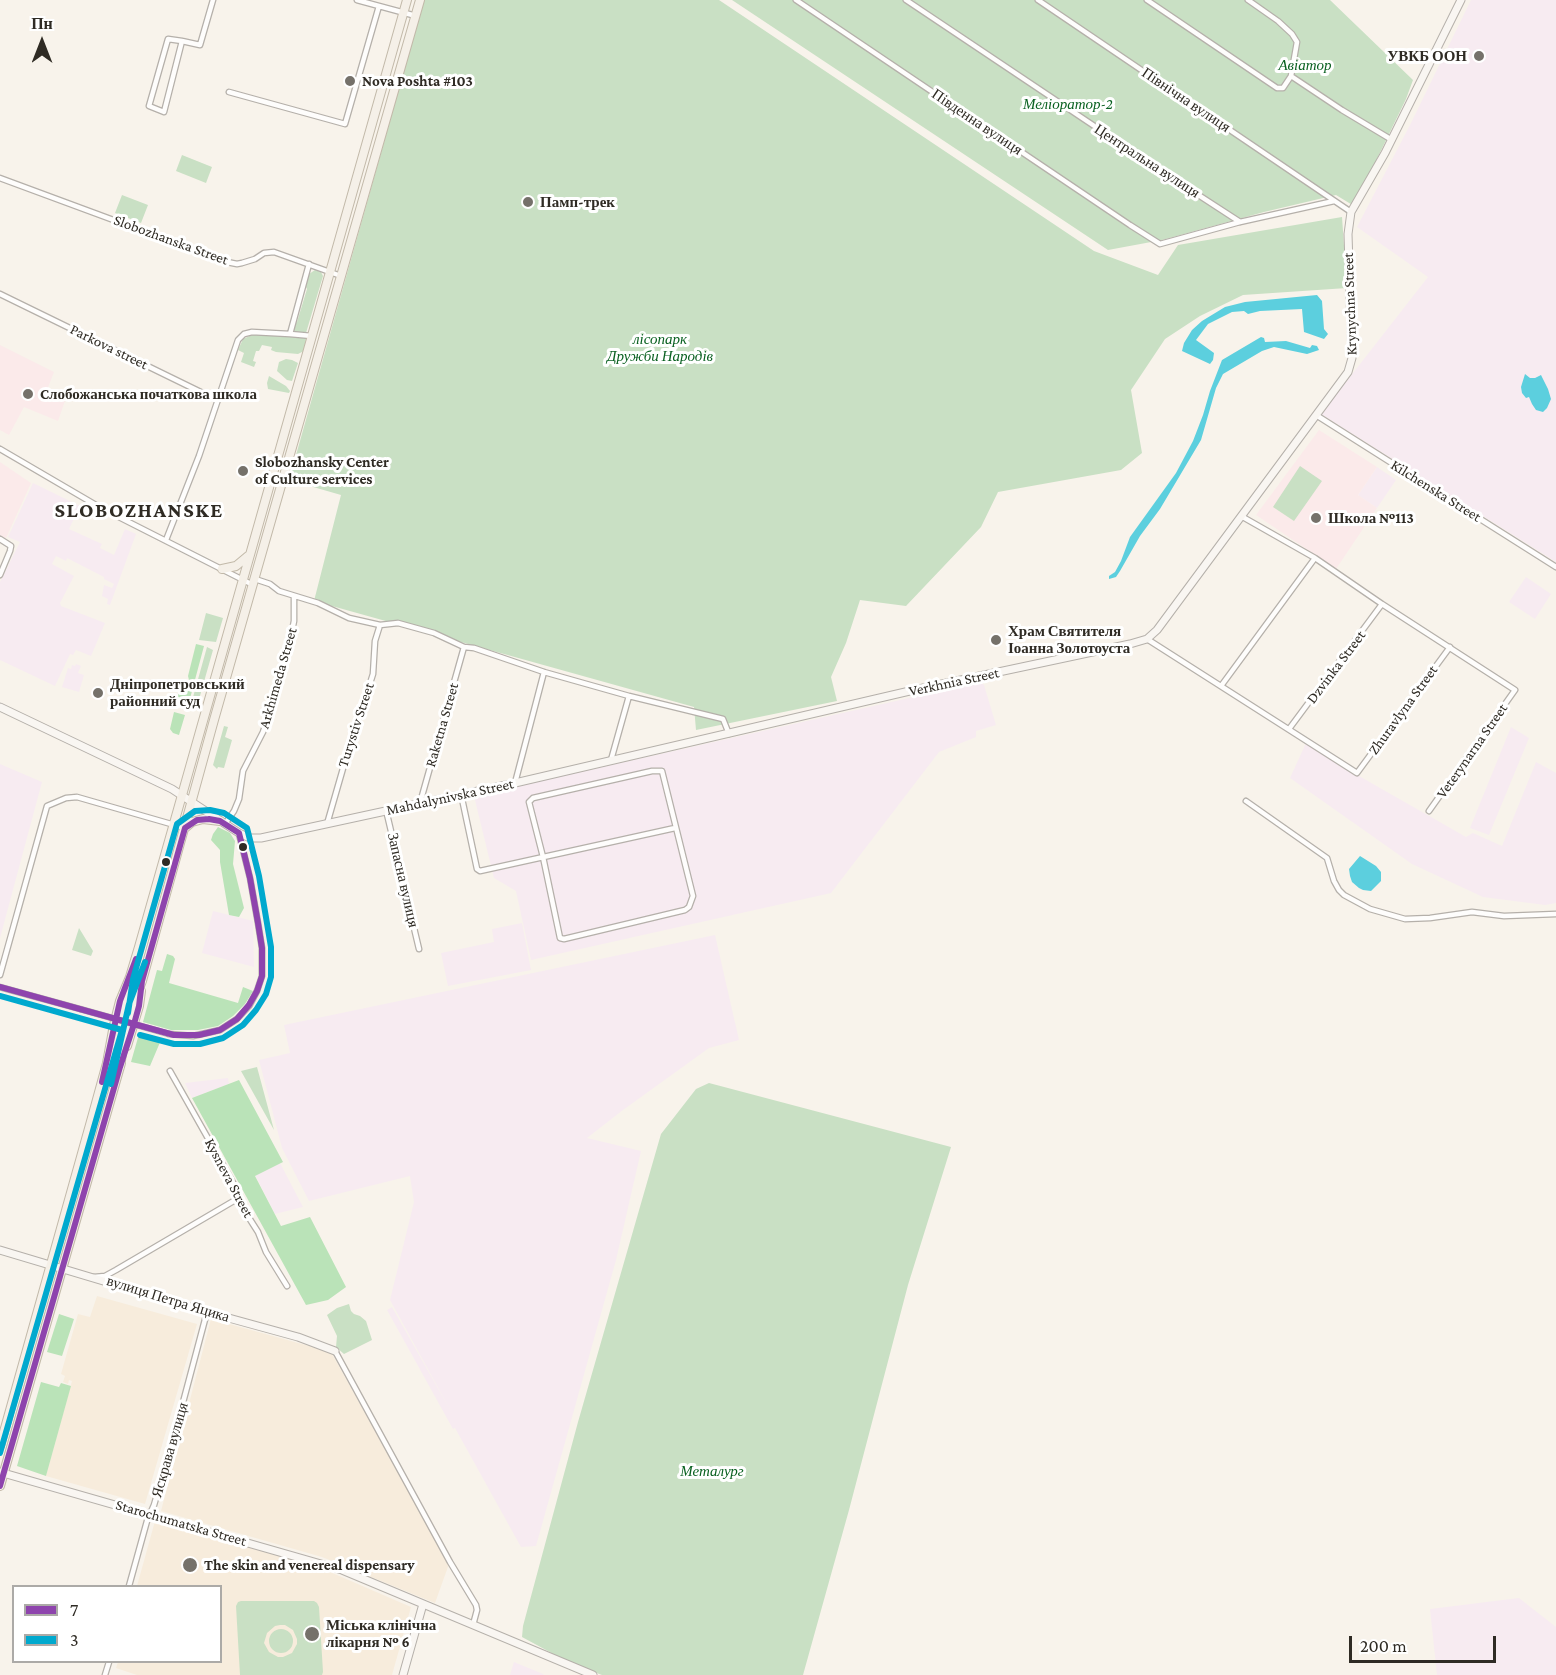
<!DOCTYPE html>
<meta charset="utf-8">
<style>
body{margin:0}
#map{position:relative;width:1556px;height:1675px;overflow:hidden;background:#f8f3eb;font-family:"Crimson Pro",serif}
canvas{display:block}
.legend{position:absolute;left:12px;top:1585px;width:210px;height:78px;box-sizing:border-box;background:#fff;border:2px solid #acaaa7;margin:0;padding:8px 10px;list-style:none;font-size:18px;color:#2f2b24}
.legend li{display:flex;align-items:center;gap:12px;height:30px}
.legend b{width:30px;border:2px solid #acaaa7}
.north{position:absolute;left:12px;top:12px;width:60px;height:60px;-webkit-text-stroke:4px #fff;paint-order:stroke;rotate:0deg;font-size:16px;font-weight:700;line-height:24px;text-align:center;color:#2f2b24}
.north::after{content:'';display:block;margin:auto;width:21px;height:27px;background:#2f2b24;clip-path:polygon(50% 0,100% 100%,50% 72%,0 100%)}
.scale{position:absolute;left:1349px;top:1636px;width:147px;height:27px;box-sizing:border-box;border:3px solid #2f2b24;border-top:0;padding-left:8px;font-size:18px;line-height:21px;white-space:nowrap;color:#2f2b24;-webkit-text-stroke:4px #fff;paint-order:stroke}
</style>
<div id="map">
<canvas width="1556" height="1675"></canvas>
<ul class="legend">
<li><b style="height:8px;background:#8e44ad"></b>7</li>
<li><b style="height:8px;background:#00a9ce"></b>3</li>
</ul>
<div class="north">Пн</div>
<div class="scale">200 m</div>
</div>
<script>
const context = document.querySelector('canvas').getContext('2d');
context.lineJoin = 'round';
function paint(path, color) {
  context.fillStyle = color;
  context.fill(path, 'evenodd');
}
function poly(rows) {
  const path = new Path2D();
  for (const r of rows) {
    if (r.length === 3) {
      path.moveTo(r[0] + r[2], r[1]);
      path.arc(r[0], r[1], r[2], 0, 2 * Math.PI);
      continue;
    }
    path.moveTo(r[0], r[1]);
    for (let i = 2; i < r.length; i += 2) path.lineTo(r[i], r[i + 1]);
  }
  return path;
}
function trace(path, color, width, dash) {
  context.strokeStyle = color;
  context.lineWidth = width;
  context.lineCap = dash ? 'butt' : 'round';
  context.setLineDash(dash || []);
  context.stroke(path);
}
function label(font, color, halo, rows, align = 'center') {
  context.font = font + ' "Crimson Pro",serif';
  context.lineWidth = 6;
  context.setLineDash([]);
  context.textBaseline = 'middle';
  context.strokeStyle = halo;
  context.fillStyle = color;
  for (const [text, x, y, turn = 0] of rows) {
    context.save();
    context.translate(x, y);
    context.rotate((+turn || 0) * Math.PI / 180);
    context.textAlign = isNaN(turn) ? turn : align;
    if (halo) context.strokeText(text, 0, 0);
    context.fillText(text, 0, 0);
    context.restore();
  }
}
paint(poly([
 [97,1296,197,1324,145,1504,46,1476,72,1381,69,1380,68,1384,63,1382,65,1376,61,1374,78,1314,90,1317],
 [211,1319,331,1352,449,1564,435,1603,322,1557,161,1511],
 [155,1521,307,1564,330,1572,411,1607,392,1675,137,1675,116,1668,118,1662,220,1662,220,1586,137,1586]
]), '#f7ecdc');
paint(poly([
 [1471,0,1556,0,1556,562,1321,414,1428,277,1357,227,1410,125],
 [1377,467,1396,480,1377,508,1358,495],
 [33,483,80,506,69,529,102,544,100,548,114,555,125,529,136,534,110,605,107,604,108,599,102,596,104,585,112,588,114,584,104,579,104,577,67,558,66,561,56,556,52,564,74,576,60,603,61,606,105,623,91,656,76,650,73,655,70,654,55,686,0,660,0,582,20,542,8,537],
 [1526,577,1551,594,1535,619,1509,602],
 [76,664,81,666,78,673,84,675,79,692,62,687,68,668,71,669,72,665,75,666],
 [980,682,984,685,996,725,976,731,976,737,939,752,831,893,531,960,516,891,494,878,474,796],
 [1511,727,1529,738,1489,835,1470,828],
 [1306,743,1359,776,1466,837,1473,833,1502,846,1536,762,1556,773,1556,903,1545,905,1483,897,1412,864,1290,778],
 [0,764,42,782,0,938],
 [213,911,253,921,254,967,202,953],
 [522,923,531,970,448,986,441,953,494,942,492,929],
 [715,935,739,1040,709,1048,623,1110,587,1138,641,1151,616,1260,536,1546,521,1547,455,1428,456,1427,453,1429,387,1310,392,1307,453,1415,390,1300,414,1202,410,1176,309,1201,282,1148,259,1060,290,1053,284,1025],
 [228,1078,229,1084,192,1098,185,1083],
 [280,1163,303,1207,275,1214,255,1175],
 [1519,1598,1556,1627,1556,1675,1437,1675,1430,1609],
 [514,1662,543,1674,544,1675,510,1675]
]), '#f7ebf1');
paint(poly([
 [0,345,54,372,47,390,66,398,58,421,24,407,9,435,0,430],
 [1319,430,1377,467,1358,495,1377,508,1336,569,1256,515],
 [0,462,31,483,6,538,0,536]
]), '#fbeaea');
paint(poly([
 [424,0,719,0,1094,251,1158,275,1178,245,1342,217,1347,288,1243,295,1200,316,1165,339,1131,390,1142,453,1121,470,998,492,981,527,906,606,860,600,846,643,831,677,837,701,696,730,694,707,314,601,341,495,289,480],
 [732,0,1330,0,1413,80,1406,99,1354,206,1336,195,1264,212,1162,240,1108,250],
 [182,155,212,167,206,183,176,171],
 [122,195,148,205,141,223,115,213],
 [315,270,321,272,323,276,306,333,295,333,293,332,293,324,297,322,307,289,305,285,309,274],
 [254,334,304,336,306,339,304,351,298,354,276,352,271,350,272,347,262,345,259,351,256,351,253,361,256,362,254,367,241,362,244,353,238,350,243,339],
 [286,359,292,360,298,363,292,381,287,380,277,371,279,362],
 [269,376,286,386,290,391,289,393,268,389,267,383],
 [1300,466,1322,481,1294,521,1273,507],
 [206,613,223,618,216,642,199,640],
 [207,647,213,650,196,710,190,708],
 [224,726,228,727,225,737,232,740,224,768,218,767,217,769,213,765],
 [79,928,93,951,91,956,72,950],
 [257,1067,274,1130,241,1071],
 [709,1083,951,1147,908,1285,849,1510,803,1675,602,1675,570,1663,522,1637,523,1626,578,1422,661,1134,696,1089],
 [349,1304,351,1311,354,1314,360,1316,366,1321,372,1340,344,1354,336,1347,337,1336,327,1315,337,1308],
 [241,1601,314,1601,317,1603,319,1607,323,1672,322,1675,240,1675,236,1606,238,1602],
 [280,1625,285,1625,293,1630,297,1639,297,1644,292,1653,283,1657,278,1657,269,1652,264,1643,267,1633,275,1626],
 [281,1641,12]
]), '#c9e0c4');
paint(poly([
 [196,644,204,646,188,706,176,703,180,687,184,684,190,684,188,676],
 [174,712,185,715,179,735,173,733,170,729],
 [218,827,230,833,235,841,233,864,244,908,239,917,229,915,220,862,220,850,211,840,213,834],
 [167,954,173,956,175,959,169,983,238,1003,243,987,253,991,245,1004,233,1016,218,1026,198,1030,171,1030,143,1022,157,970,162,971],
 [139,1034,161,1040,150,1066,131,1062],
 [239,1080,283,1162,255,1176,281,1226,310,1217,346,1287,328,1300,306,1305,192,1098],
 [59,1314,74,1319,62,1356,47,1352],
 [41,1382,59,1387,61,1383,71,1386,46,1476,17,1466]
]), '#bae3b8');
paint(poly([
 [1317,295,1322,301,1324,329,1328,334,1324,339,1304,332,1302,309,1260,311,1248,314,1244,311,1232,312,1208,324,1196,340,1214,353,1213,360,1210,364,1182,351,1184,343,1192,330,1202,321,1225,307,1245,302],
 [1261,337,1264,338,1265,342,1286,341,1310,348,1312,345,1317,346,1319,350,1307,354,1274,347,1262,351,1223,374,1216,388,1201,440,1160,509,1140,536,1120,571,1116,577,1109,579,1109,576,1115,572,1121,561,1130,537,1176,473,1193,441,1203,415,1210,391,1222,360],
 [1525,374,1530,378,1535,378,1541,375,1548,389,1551,399,1547,408,1543,412,1536,410,1532,404,1529,397,1526,398,1522,393,1521,387],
 [1360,856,1376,866,1381,872,1381,881,1371,891,1363,890,1359,888,1352,882,1350,876,1349,869]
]), '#5ccfde');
const street = poly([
 [357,0,416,16],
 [796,0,1130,225,1160,244,1240,222,1334,201],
 [906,0,1160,170,1240,222],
 [1038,0,1351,212],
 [1147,0,1277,88,1283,88,1291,76],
 [1248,0,1278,21,1292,34,1297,42,1291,76,1342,110,1392,140],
 [182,41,164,112,149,106,168,39,182,41,200,45,213,0],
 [229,92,345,124,379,6],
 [0,178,227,262,237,264,242,263,255,259,264,253,274,252,341,276],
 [0,294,217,400],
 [290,334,312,336],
 [1316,415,1556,567],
 [0,449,101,508,253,585],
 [1241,516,1315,558,1382,604,1515,690,1429,811],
 [0,539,11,546,10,551,0,575],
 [166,540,199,456,238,340,244,334,252,332,290,334,309,264],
 [255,579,270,584,279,591,318,603,349,618,380,625,398,623,434,633,464,647,474,648,544,672,629,696,723,719,729,734],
 [1147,639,1357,773,1450,647],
 [1221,686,1315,558],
 [1289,729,1382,604],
 [611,760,629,696],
 [652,771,662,771,693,896,689,907,685,910,564,939,560,938,543,857,529,802,533,798,652,771],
 [515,783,544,672],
 [461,794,477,869,480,871,675,828],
 [1246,801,1327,858,1334,881,1339,890,1344,895,1370,909,1405,919,1430,918,1472,912,1504,916,1556,914],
 [420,803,464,647],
 [386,810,419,949],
 [225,824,234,811,239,799,243,771,263,732,276,694,281,670,289,646,294,621,294,596],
 [327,824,346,758,373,674,375,641,380,625],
 [0,975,47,806,66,798,77,797,185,828],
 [0,987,80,1009],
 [169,1034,193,1036,220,1030,237,1019,249,1006,257,991,262,976,262,948,258,923,250,878,239,834],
 [170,1071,236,1188,237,1199,258,1232,266,1252,287,1286],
 [94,1277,105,1276,116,1270,237,1199],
 [335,1351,450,1562,476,1605,477,1610,473,1625],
 [129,1586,147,1521,154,1505,173,1440,207,1312],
 [105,1675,109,1662]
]);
const secondary = poly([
 [0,707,172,789,239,833,250,838,261,838,515,783,914,690,1130,644,1147,639,1157,630,1348,372,1352,358,1348,234,1351,212,1385,153,1461,0],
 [0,1250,207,1312,298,1337,335,1351],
 [0,1472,342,1570,593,1675],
 [403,1675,423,1604]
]);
const primary = poly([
 [222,569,236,566,248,556],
 [185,828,192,822,203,819,220,821],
 [114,1043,127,1002,129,988],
 [127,1046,139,1006,141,991],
 [120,1067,126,1028,133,1004,142,981,214,720,420,0],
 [0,1446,93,1114,107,1063,114,1025,120,1001,130,977,139,947,407,0],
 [0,1486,121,1063]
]);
trace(street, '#b5b0aa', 7);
trace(secondary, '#b5b0aa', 9);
trace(primary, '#c2b9a9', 10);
trace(street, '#fefdfc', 4.5);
trace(secondary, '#f9f6f2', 7);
trace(primary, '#f5f0e8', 8);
const streetBridge = poly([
 [80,1009,169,1034]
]);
trace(streetBridge, '#b5b0aa', 7, []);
trace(streetBridge, '#fefdfc', 4.5);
trace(poly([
 [209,819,220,821,239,833,250,878,258,923,262,948,262,976,257,991,249,1005,237,1019,220,1030,199,1035,174,1035,134,1024,139,1006,142,981,185,828,197,820,209,819],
 [0,987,134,1024],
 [102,1082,120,1001,136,959],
 [0,1486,120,1067,134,1024]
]), '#8e44ad', 6);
trace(poly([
 [0,996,122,1030,0,1453],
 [128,1013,133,979,177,824,195,811,210,810,224,813,247,828,259,876,271,947,271,977,266,994,256,1010,243,1025,223,1038,200,1044,174,1044,140,1035],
 [111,1084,129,1004,145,962]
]), '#00a9ce', 6);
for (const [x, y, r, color] of [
 [1479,56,6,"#75716a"],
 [350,81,6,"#75716a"],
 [528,202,6,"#75716a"],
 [28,394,6,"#75716a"],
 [243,471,6,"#75716a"],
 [1316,518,6,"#75716a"],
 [996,640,6,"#75716a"],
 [98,693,6,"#75716a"],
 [243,847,5,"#2f2b24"],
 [166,862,5,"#2f2b24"],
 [190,1565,8,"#75716a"],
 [312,1634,8,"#75716a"]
]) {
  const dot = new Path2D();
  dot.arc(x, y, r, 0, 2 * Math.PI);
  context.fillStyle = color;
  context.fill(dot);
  trace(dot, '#fff', 2);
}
label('bold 15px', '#2f2b24', '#fff', [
 ["УВКБ ООН",1467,56,"right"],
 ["Nova Poshta #103",362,81],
 ["Памп-трек",540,202],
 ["Cлобожанська початкова школа",40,394],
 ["Slobozhansky Center",255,462],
 ["of Culture services",255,479],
 ["Школа №113",1328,518],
 ["Храм Святителя",1008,631],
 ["Іоанна Золотоуста",1008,648],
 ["Дніпропетровський",110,684],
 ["районний суд",110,701],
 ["The skin and venereal dispensary",204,1565],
 ["Міська клінічна",326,1625],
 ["лікарня № 6",326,1642]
], 'left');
label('italic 15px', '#0a6121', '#fff', [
 ["Авіатор",1305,65],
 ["Меліоратор-2",1068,104],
 ["лісопарк",660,339],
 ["Дружби Народів",660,356],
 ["Металург",712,1471]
]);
label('15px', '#2f2b24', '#fff', [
 ["Північна вулиця",1186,100,34],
 ["Південна вулиця",977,122,34],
 ["Центральна вулиця",1147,161,33],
 ["Slobozhanska Street",171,240,20],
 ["Krynychna Street",1350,304,-92],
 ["Parkova street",109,347,26],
 ["Kilchenska Street",1436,491,32],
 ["Dzvinka Street",1336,667,-53],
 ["Arkhimeda Street",278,678,-74],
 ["Verkhnia Street",954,682,-12],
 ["Zhuravlyna Street",1403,710,-54],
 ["Turystiv Street",356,725,-72],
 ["Raketna Street",442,725,-74],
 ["Veterynarna Street",1472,751,-55],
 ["Mahdalynivska Street",450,797,-12],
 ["Запасна вулиця",403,880,77],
 ["Kysneva Street",229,1178,62],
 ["вулиця Петра Яцика",168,1299,17],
 ["Яскрава вулиця",170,1450,-74],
 ["Starochumatska Street",181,1523,16]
]);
context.letterSpacing = '1.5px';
label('bold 21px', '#2f2b24', '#fff', [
 ["SLOBOZHANSKE",139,511]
]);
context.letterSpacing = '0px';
</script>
